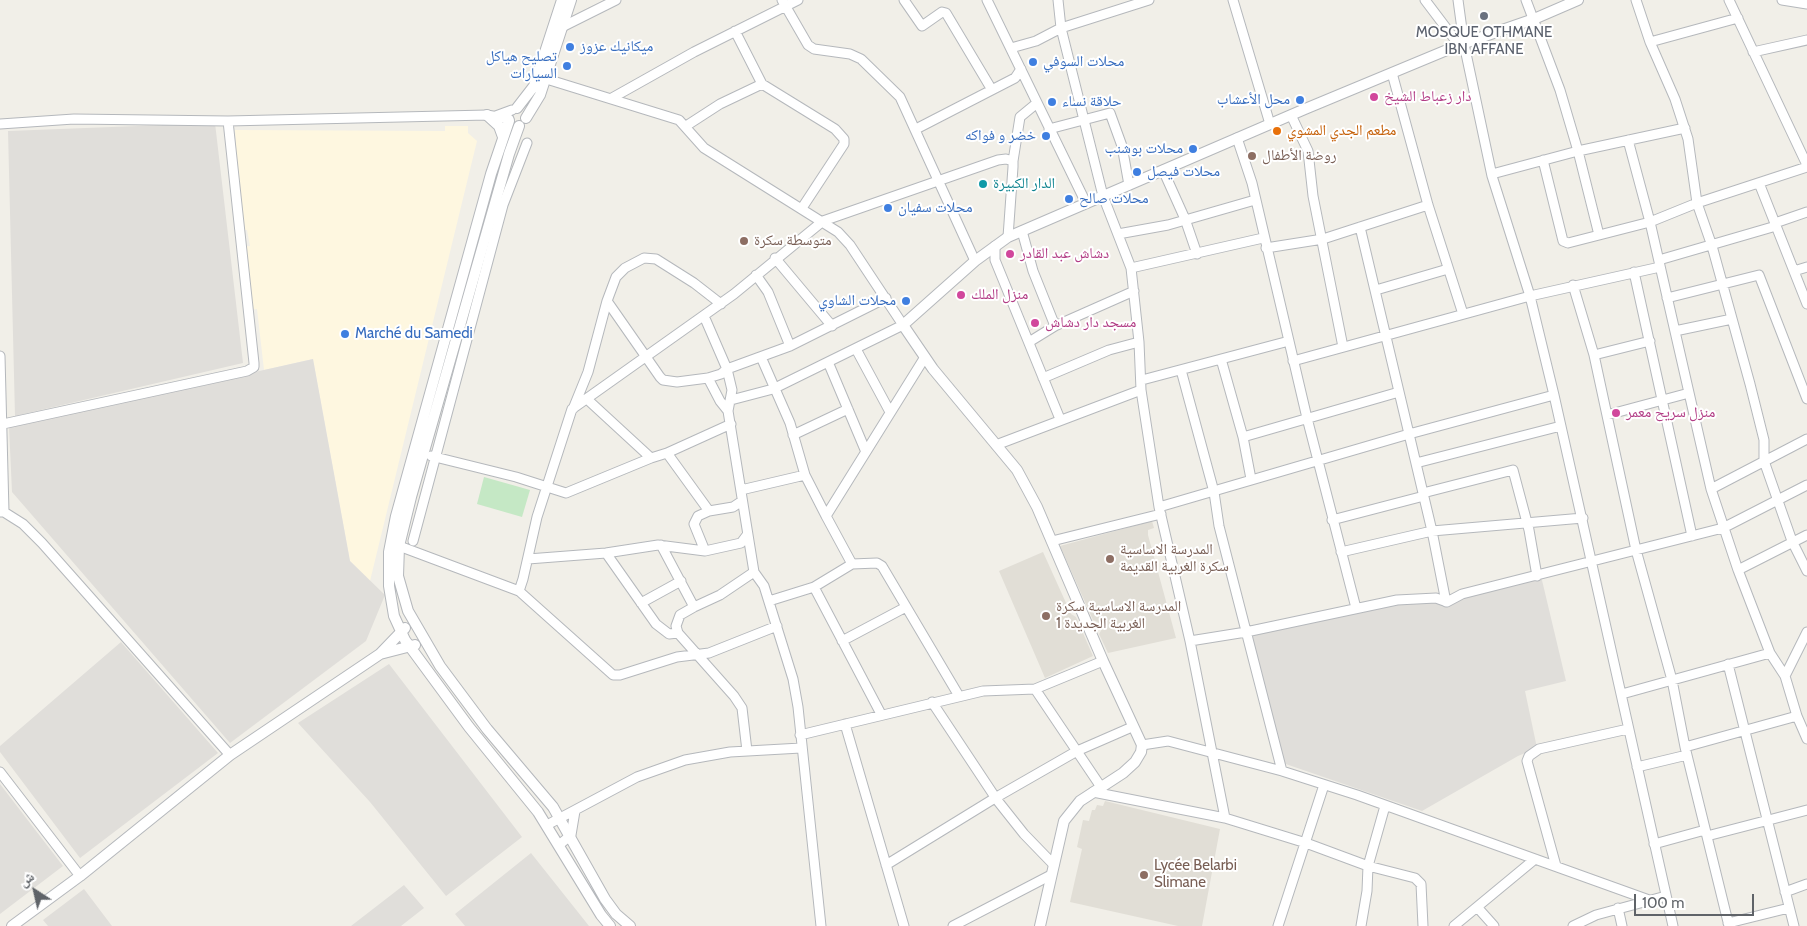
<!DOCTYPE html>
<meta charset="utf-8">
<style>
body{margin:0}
#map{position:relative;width:1807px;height:926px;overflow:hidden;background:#f1efe8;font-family:Cabin,"Noto Naskh Arabic",sans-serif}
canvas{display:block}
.north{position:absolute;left:10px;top:866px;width:50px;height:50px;-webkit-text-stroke:4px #fff;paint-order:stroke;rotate:325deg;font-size:14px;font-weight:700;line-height:20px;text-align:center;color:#5f6368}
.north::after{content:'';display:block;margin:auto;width:18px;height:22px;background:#5f6368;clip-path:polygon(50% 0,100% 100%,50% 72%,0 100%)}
.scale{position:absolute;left:1634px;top:894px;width:120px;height:22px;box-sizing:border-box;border:2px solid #5f6368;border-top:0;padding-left:6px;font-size:15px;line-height:18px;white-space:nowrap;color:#5f6368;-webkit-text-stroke:4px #fff;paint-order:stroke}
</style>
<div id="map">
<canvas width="1807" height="926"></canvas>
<div class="north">ش</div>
<div class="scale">100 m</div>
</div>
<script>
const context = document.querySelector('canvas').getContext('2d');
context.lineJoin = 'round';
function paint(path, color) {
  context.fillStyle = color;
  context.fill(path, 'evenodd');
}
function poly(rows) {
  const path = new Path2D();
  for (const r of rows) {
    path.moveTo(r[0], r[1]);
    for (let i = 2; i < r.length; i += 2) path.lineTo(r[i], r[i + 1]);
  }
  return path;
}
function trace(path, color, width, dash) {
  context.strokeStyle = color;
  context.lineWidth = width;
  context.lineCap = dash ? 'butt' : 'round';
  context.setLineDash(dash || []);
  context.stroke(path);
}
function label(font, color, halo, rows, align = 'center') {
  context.font = font + ' Cabin,"Noto Naskh Arabic",sans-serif';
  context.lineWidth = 4;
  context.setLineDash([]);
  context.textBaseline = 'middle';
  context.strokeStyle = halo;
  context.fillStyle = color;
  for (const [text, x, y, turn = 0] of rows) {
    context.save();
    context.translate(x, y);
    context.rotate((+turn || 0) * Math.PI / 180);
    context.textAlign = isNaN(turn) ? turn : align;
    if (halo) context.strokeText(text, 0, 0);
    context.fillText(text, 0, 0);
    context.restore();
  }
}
paint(poly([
 [445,126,468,126,468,133,477,141,370,581,350,561,313,359,264,370,257,309,250,310,242,247,250,246,247,230,241,230,230,144,236,143,235,130,445,131]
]), '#fef7e0');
paint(poly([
 [215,123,243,363,15,416,8,131],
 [313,359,350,561,385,595,366,641,230,743,12,492,9,427],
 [1541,576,1566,681,1525,691,1537,748,1518,756,1422,811,1280,762,1249,633,1354,610,1439,599],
 [121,642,218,753,80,858,0,752,0,746],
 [389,664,522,837,446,896,370,802,298,723],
 [0,784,63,866,0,914],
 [531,853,589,926,465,926,455,914],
 [404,885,424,908,401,926,351,926],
 [84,889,112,926,48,926,43,920]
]), '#e0deda');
paint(poly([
 [1152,521,1154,528,1148,530,1148,535,1176,638,1108,653,1099,634,1102,629,1098,622,1093,620,1060,546],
 [1043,552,1071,614,1076,617,1093,656,1045,678,999,571],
 [1105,801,1220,829,1202,926,1178,926,1070,902,1082,849,1077,847,1083,820,1089,821,1092,810,1095,810,1097,805,1103,806]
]), '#e1ded6');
paint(poly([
 [484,477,530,490,522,517,477,504]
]), '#c5e8c5');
const minor = poly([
 [782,0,808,45,814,49,850,54,861,59,900,97,975,261],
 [904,0,922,26,942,12,946,13,992,90],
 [987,0,1086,203],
 [1058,0,1061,28,1103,196,1131,268,1139,342,1141,390,1159,507,1190,641,1225,818],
 [1233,0,1270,124],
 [1425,0,1459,45],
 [1458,0,1464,44,1492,176,1530,296,1554,395,1673,926],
 [1526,0,1560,90,1578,151,1599,235],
 [1636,0,1650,42,1675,99,1688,139,1697,203,1712,246,1750,384,1764,440,1764,461,1792,541,1807,571],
 [1729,0,1807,165],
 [1782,0,1807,4],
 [562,27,616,0],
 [735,31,762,84,835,129,844,139,844,144,802,208],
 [1650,42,1738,18],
 [1011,48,1036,41,1061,28,1149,0],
 [1753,52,1807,40],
 [1392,73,1428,205,1463,314],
 [540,77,679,120,704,148,838,232,850,245,903,325,773,389,731,400],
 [612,98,694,52,798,0],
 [1291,115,1308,151,1313,196,1343,347],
 [493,117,512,110],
 [228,121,487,115,509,119],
 [0,124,74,119,228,121,254,363,254,367,247,371,3,424],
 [686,126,720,104,762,84],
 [916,129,1015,78,1021,69],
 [1049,129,1110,113,1122,146,1129,185],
 [1237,138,1252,183,1307,418,1356,608],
 [1543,160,1563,241,1568,243,1650,222,1628,140],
 [1013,161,1020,117,1037,103],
 [1807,167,1697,203,1650,222,1711,489,1738,570,1770,653,1785,676,1797,716,1807,739],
 [1163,170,1185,219,1197,254],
 [1492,174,1578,151,1685,128],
 [1759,183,1807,304],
 [1775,223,1807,212],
 [1360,227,1432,531,1446,602],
 [1022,231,1033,271,1055,326],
 [1118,234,1168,225,1255,200],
 [995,246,995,260,1060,419],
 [1266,248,1323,239,1428,205],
 [775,258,832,326],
 [1659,260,1776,226],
 [1131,268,1263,238],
 [1794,271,1807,267],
 [1634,272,1692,536],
 [756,275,768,292,790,346],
 [1573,285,1594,355,1636,550,1672,680,1685,747,1729,926],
 [1376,290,1448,269],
 [1667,298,1759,275,1807,399],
 [607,301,660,377,663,380,677,382,708,378,721,374,727,369,790,346,886,298],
 [704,316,727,369,732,390,728,411,754,572,764,586,793,679,798,707,821,926],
 [1675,331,1732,319],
 [1029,342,1055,326,1134,291],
 [856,349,890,412],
 [1594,355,1650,341],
 [0,356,4,512],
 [761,357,790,423,805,475,826,516,925,357],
 [1221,359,1243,437,1251,479],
 [1293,361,1530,296,1660,267],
 [828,362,866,452],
 [1181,370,1214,492,1219,526,1282,771],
 [708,378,720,401,728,411],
 [1043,378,1109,350,1139,342],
 [1142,380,1289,341],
 [588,400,651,458,667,453,709,511,733,507,742,501],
 [573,409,588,372,607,301,616,277,625,268,644,258,656,259,694,283,721,304],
 [1607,415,1689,393],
 [793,435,848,409],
 [1243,437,1399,392],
 [996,445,1141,390],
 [667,453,731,424],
 [431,456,516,477,566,493,651,458],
 [1416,463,1561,426],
 [1711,489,1807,439],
 [741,490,805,475],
 [1423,493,1513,470,1529,530,1537,576],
 [1159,507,1409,434,1554,395],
 [0,512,4,512,23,524,42,543,230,755],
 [826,516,852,564],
 [1332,520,1424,496],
 [413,541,503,205,527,143],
 [1052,541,1161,514],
 [661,545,694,607,720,595,754,572],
 [399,546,519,591,523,579,537,517,572,409,734,294,823,221,998,160,1006,159,1013,161,1013,167,1008,237],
 [705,551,694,524,698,516,709,511],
 [1341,552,1432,531,1583,518],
 [606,553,656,624,669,634,678,633],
 [528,559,606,553,658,545,705,551,741,543,747,535],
 [1738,570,1807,535],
 [814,587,881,714],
 [519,591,613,675,620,675,677,657,709,653,777,626],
 [769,601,814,587,852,564,877,563,882,566,959,696],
 [641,603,681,581],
 [694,607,680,615,676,626,678,633,734,696,742,708,747,751],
 [842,641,906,607],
 [1190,641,1246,632,1397,600,1436,598,1447,602,1462,594,1723,528,1807,485],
 [1728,664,1794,926],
 [1785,676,1807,632],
 [1035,689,1103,661],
 [1622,694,1770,653],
 [932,702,997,800,1024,834,1054,865],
 [845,724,904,926],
 [800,735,983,691,1035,689,1101,787],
 [1142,745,1168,741,1282,771,1357,795,1649,900],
 [1685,747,1797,716],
 [1637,767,1687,755],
 [0,772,80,876],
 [1093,792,1225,818,1306,843,1368,866,1415,878,1421,884,1423,926],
 [547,825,637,777,685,760,730,752,801,748],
 [1707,836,1807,810],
 [1654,844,1705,830],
 [559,845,571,835,575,811],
 [886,865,995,798,1077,751,1132,727],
 [1556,866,1527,761,1529,756,1539,749,1628,729],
 [1785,892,1807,884],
 [1477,907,1494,926],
 [1618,908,1622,926],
 [1728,923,1789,908],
 [953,926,1051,875],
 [1278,926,1324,785],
 [1361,926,1367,891,1368,866,1385,806],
 [1454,926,1535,859],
 [1573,926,1596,915,1666,896]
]);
const tertiary = poly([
 [517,108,534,86,562,0],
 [487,115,499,126,503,137],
 [526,118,540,95,571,0],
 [509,121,491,174,396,516,389,552,389,586,394,616,405,640,469,727,538,812,601,915,610,926],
 [519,126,509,154,411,497,399,546,398,576,408,611,440,666,487,729,553,807,605,899,616,914,630,926],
 [380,654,415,645],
 [12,926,80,876,230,755,380,654,405,628],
 [1040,926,1064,821,1080,801,1123,773,1135,762,1141,752,1142,745,1103,661,1037,507,1017,470,933,369,903,325,975,261,1008,237,1305,109,1459,45,1534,19,1578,0]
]);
trace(minor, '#b5b8bc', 11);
trace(tertiary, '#b5b8bc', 12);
trace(minor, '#fff', 9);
trace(tertiary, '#fff', 10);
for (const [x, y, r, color] of [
 [1484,16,5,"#6b7280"],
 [570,47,5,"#3f7fe0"],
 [1033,62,5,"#3f7fe0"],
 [567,66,5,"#3f7fe0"],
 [1374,97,5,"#d1479c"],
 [1300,100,5,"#3f7fe0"],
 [1052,102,5,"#3f7fe0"],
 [1277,131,5,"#e8710a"],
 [1046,136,5,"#3f7fe0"],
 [1193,149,5,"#3f7fe0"],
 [1252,156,5,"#8d6e63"],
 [1137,172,5,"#3f7fe0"],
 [983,184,5,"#0f9aa8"],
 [1069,199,5,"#3f7fe0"],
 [888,208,5,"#3f7fe0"],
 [744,241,5,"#8d6e63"],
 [1010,254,5,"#d1479c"],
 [961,295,5,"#d1479c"],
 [906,301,5,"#3f7fe0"],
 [1035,323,5,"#d1479c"],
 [345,334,5,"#3f7fe0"],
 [1616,413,5,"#d1479c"],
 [1110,559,5,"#8d6e63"],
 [1046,616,5,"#8d6e63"],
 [1144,875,5,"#8d6e63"]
]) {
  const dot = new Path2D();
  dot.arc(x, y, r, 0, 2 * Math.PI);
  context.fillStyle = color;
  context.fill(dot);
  trace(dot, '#fff', 2);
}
label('15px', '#5b616d', '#fff', [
 ["MOSQUE OTHMANE",1484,33],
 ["IBN AFFANE",1484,50]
]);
label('15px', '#366cbe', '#fff', [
 ["ميكانيك عزوز",580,47],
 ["تصليح هياكل",557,57,"right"],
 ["السيارات",557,74,"right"],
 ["محلات السوفي",1043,62],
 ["محل الأعشاب",1290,100,"right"],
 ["حلاقة نساء",1062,102],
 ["خضر و فواكه",1036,136,"right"],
 ["محلات بوشنب",1183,149,"right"],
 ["محلات فيصل",1147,172],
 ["محلات صالح",1079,199],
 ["محلات سفيان",898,208],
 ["محلات الشاوي",896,301,"right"],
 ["Marché du Samedi",355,334]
], 'left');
label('15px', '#b23c85', '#fff', [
 ["دار زعباط الشيخ",1384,97],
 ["دشاش عبد القادر",1020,254],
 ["منزل الملك",971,295],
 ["مسجد دار دشاش",1045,323],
 ["منزل سريح معمر",1626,413]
], 'left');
label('15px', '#c56008', '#fff', [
 ["مطعم الجدي المشوي",1287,131]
], 'left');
label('15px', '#785e54', '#fff', [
 ["روضة الأطفال",1262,156],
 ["متوسطة سكرة",754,241],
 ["المدرسة الاساسية",1120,550],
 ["سكرة الغربية القديمة",1120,567],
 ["المدرسة الاساسية سكرة",1056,607],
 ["الغربية الجديدة 1",1056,624],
 ["Lycée Belarbi",1154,866],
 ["Slimane",1154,883]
], 'left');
label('15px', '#0d838f', '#fff', [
 ["الدار الكبيرة",993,184]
], 'left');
</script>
